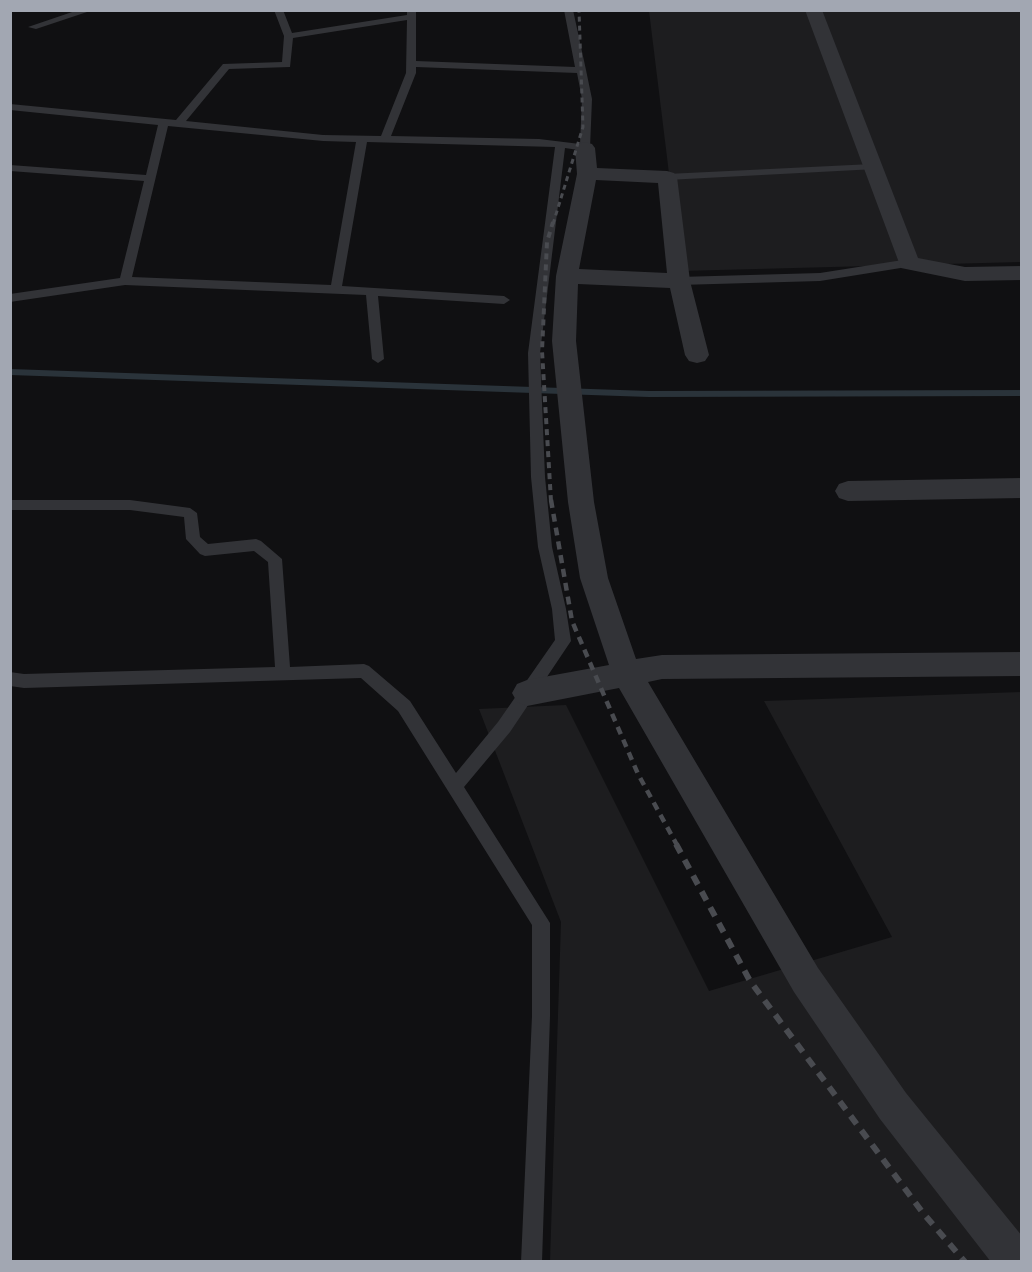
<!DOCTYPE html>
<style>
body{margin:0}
#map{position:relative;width:1032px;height:1272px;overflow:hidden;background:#101012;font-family:"Sofia Sans Condensed",sans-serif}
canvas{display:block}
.frame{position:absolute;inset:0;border:12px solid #a2a7b2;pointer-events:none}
</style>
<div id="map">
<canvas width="1032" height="1272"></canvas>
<div class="frame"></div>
</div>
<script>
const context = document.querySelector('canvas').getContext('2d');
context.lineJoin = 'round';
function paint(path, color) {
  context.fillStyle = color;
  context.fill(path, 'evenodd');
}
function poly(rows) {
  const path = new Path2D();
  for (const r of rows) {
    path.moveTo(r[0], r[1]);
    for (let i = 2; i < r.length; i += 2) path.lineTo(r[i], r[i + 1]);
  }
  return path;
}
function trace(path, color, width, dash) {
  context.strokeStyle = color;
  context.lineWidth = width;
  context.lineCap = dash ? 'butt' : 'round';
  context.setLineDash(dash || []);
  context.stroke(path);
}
paint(poly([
 [649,11,1021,11,1021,262,681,271],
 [1021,692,1021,1261,550,1261,561,922,479,709,566,705,709,991,892,937,764,701]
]), '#1d1d1f');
paint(poly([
 [10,369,649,391,1022,390,1022,396,649,397,10,375,10,369]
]), '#2a333a');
paint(poly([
 [78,10,93,10,36,29,28,27,78,10],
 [274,10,283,10,292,33,407,15,407,10,416,10,416,61,575,67,564,10,573,10,586,70,592,99,590,148,585,151,565,148,540,353,545,477,552,547,566,609,571,641,510,732,464,787,550,923,550,1016,542,1262,521,1262,532,1016,532,925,398,711,361,678,24,688,10,686,10,672,24,674,275,667,268,562,254,551,205,556,200,554,186,539,184,517,130,510,10,510,10,500,130,500,190,508,197,513,200,537,208,544,256,539,261,541,282,559,290,667,364,664,369,666,410,701,456,773,498,722,555,640,552,609,538,547,531,477,528,353,555,147,367,142,342,286,504,296,510,300,504,304,378,296,384,359,378,363,372,359,366,295,125,285,10,302,10,294,120,278,144,181,10,171,10,165,146,175,158,125,10,110,10,104,176,120,223,64,282,62,284,36,274,10],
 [407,20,406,73,381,136,323,135,186,121,229,69,290,67,293,38,407,20],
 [416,67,577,73,582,99,580,144,539,139,391,136,416,73,416,67],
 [168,126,323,141,356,142,331,285,132,277,168,126],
 [872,164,877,167,876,169,667,180,662,177,667,174,872,164],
 [909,259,913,260,913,266,820,281,679,285,673,281,679,277,820,273,909,259]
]), '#323337');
paint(poly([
 [805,10,822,10,918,258,965,267,1022,266,1022,280,965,281,901,268,805,10],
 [585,142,592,144,595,148,597,168,667,171,674,173,677,177,690,281,709,355,705,361,697,363,689,361,685,355,670,288,578,284,576,341,594,502,608,578,636,659,662,655,1022,652,1022,676,662,679,648,682,818,968,906,1093,1022,1236,1022,1262,991,1262,880,1119,794,992,619,688,527,706,517,702,512,693,517,684,527,680,609,665,580,578,568,502,552,341,556,276,577,174,575,148,578,144,585,142],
 [596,180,658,183,667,273,579,269,596,180],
 [1022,478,1022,498,848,501,839,498,835,491,839,484,848,481,1022,478]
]), '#323337');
trace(poly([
 [553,224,583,127,579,10]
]), '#494b50', 3, [5, 4]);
trace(poly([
 [551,501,542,351,547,242,553,222]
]), '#494b50', 4, [6, 5]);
trace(poly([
 [551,500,572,621,638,774,677,845]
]), '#494b50', 4.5, [8, 6]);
trace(poly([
 [676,844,750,981,923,1213,965,1262]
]), '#494b50', 6, [10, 8]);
</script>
